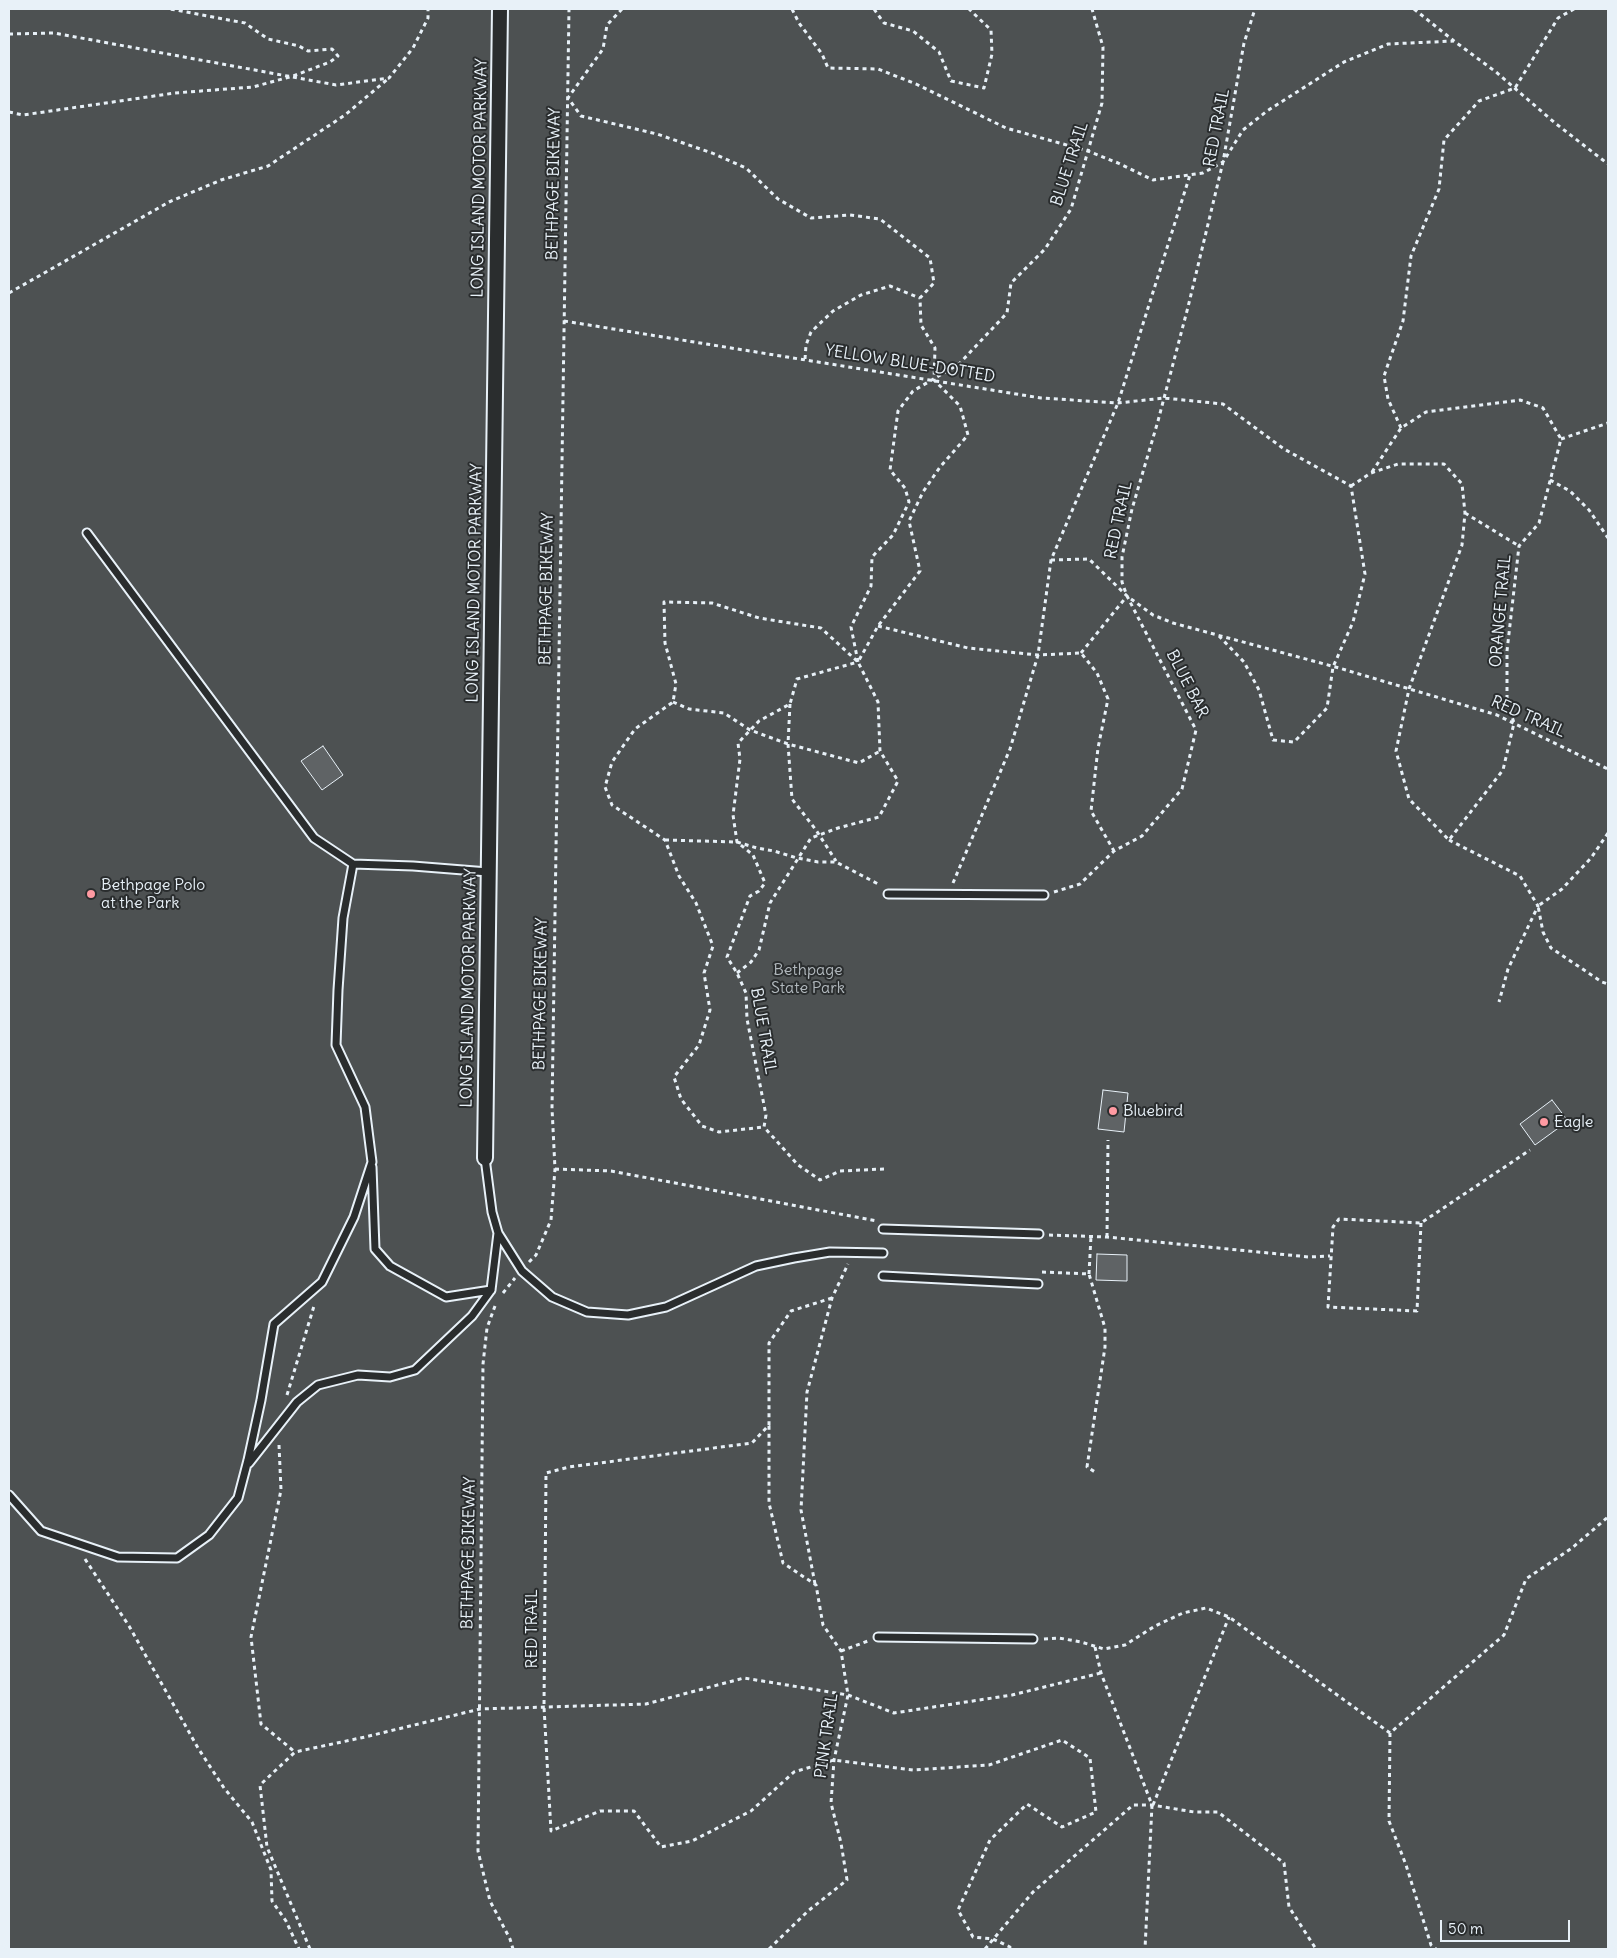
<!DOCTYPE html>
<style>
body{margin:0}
#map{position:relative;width:1617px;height:1958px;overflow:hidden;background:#35393a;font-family:Delius,sans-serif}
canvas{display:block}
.frame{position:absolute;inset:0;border:10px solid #e8f1f8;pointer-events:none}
.scale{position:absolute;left:1440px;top:1920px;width:130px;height:22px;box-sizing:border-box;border:2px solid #e8f1f8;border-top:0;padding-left:6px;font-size:15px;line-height:18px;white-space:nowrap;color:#e8f1f8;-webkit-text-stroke:4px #2a2d2e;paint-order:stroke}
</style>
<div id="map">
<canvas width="1617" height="1958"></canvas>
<div class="frame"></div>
<div class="scale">50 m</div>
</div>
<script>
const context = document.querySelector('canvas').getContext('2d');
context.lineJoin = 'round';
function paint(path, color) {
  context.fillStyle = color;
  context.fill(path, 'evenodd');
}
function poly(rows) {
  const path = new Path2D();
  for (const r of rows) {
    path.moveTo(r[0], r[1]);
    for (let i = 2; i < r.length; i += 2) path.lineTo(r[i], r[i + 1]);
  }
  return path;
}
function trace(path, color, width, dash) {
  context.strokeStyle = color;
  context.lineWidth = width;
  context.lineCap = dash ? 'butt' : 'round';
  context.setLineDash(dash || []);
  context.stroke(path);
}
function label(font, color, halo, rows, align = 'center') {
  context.font = font + ' Delius,sans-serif';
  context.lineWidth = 4;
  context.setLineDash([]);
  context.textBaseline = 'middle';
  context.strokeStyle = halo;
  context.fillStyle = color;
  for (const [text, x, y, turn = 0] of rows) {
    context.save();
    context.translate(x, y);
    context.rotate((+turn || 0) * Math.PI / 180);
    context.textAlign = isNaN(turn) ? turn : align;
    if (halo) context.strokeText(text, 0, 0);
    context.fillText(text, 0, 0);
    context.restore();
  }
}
paint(poly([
 [9,9,1608,9,1608,1949,9,1949]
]), '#4d5152');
const building = poly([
 [323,746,343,775,322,790,301,761,323,746],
 [1103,1090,1128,1093,1124,1132,1098,1129,1103,1090],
 [1552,1100,1568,1121,1535,1145,1520,1124,1552,1100],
 [1097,1254,1127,1255,1127,1281,1096,1280,1097,1254]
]);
paint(building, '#5f6365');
trace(building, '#e8f1f8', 1);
const service = poly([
 [87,533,314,838,353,864,413,866,488,872],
 [888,894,1044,895],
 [485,1158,492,1212,498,1233,522,1271,552,1297,587,1312,628,1315,666,1307,756,1266,794,1258,830,1252,883,1253],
 [372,1167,375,1249,390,1266,446,1297,491,1290,498,1233],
 [883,1229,1039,1234],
 [883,1276,1038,1284],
 [249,1463,297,1402,318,1385,358,1375,390,1377,415,1370,472,1316,491,1290],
 [9,1495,41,1531,118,1557,177,1558,209,1535,238,1498,248,1460,261,1400,274,1324,322,1282,354,1217,372,1162,365,1107,336,1045,338,990,343,918,353,864],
 [878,1637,1033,1639]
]);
const minor = poly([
 [485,1158,500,9]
]);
trace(service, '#e8f1f8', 11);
trace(minor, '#e8f1f8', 18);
trace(poly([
 [622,9,607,25,603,49,568,98,581,116,657,134,712,153,746,168,778,199,811,218,850,215,880,219,930,258,934,283,920,298,921,325,935,348,934,380,960,406,968,435,940,467,923,492,909,521,920,571,878,626,858,662,821,628,759,618,712,603,664,602,665,643,676,684,673,702,635,729,612,762,605,787,612,805,665,840,679,876,696,903,713,946,704,973,710,1010,699,1045,674,1077,681,1099,702,1126,719,1132,764,1127],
 [792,9,799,23,822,54,828,68,878,69,916,84,1006,128,1088,151,1118,163,1153,180,1203,173,1223,162,1243,130,1267,111,1344,62,1388,44,1454,41,1496,72,1555,123,1608,164],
 [874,9,884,23,913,31,939,52,951,81,984,88,992,54,991,30,969,9],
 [1414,9,1454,41],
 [9,34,54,33,336,85,389,78,413,48,428,18,428,9],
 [9,112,23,115,175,93,253,87,293,76,330,62,338,56,332,49,308,51,299,46,268,39,245,23,170,9],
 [9,293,169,202,221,180,268,166,345,115,389,78],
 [564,321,1041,398,1118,403,1164,398,1223,404,1284,449,1351,486,1365,574,1353,622,1333,667,1327,708,1294,742,1273,740,1259,690,1244,662,1219,636],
 [805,359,806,345,811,332,833,311,861,295,890,286,920,298],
 [1401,428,1388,399,1384,376,1403,321,1411,256,1439,189,1444,140,1479,101,1515,88,1558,18,1574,9],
 [1561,439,1608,423],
 [1372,472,1401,428,1426,412,1520,400,1543,408,1561,439],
 [1550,480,1570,491,1589,510,1608,538],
 [1351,486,1371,473,1398,464,1444,464,1462,484,1465,513,1462,545,1409,689,1396,751,1409,799,1449,840,1503,770,1514,723,1507,700,1507,651,1519,546,1539,523,1561,439],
 [1465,513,1519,546],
 [1051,560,1089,559,1127,596,1153,615,1173,623,1339,668,1497,715,1608,769],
 [878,626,968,648,1038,655,1081,653,1097,673,1108,699,1098,748,1091,811,1114,851],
 [1081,653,1127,596],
 [673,702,689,709,724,713,750,730,788,744,859,763,880,751],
 [790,704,788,744,792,799,816,830,836,861],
 [1608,833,1591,858,1562,889,1538,906,1543,932,1551,948,1602,982,1608,984],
 [665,840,737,842,757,848,774,851,797,858,818,862,836,862,880,885],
 [1449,840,1520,876,1538,906,1508,969,1499,1002],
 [953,883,1010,749,1038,655,1051,560,1118,403,1190,175],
 [1054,892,1080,884,1114,851,1142,836,1182,789,1196,730,1127,596,1122,582,1122,557,1132,509,1158,421,1188,307,1223,162,1244,43,1255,9],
 [737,973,751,962,759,950,770,903,811,838,838,828,879,817,898,781,880,751,878,702,858,662],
 [555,1169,611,1171,877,1221],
 [884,1169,840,1171,820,1180,798,1165,764,1127,766,1115,747,1019,746,993,737,973,727,957,750,896,759,891,765,883,753,855,737,842,733,815,740,759,738,743,759,721,790,704,797,679,858,662,851,627,871,586,872,557,893,535,909,502,905,488,890,470,898,411,913,391,959,364,1007,313,1011,283,1045,249,1071,209,1102,103,1103,47,1092,9],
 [1421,1223,1417,1311,1328,1307,1333,1227,1339,1219,1421,1223,1530,1150],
 [1049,1235,1107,1237,1309,1257,1330,1256],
 [1107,1237,1108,1140],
 [529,1262,536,1255,551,1220,555,1169,552,1108,569,9],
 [1042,1272,1089,1274,1105,1328,1105,1347,1087,1467,1095,1472],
 [1089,1274,1091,1236],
 [503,1293,515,1278],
 [832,1298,791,1311,769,1343,769,1425,752,1443,569,1467,546,1473,544,1707,551,1831,600,1811,634,1811,661,1847,692,1841,751,1811,794,1772,834,1760,913,1770,989,1765,1062,1740,1090,1758,1096,1812,1062,1827,1027,1804,990,1840,958,1910,973,1937,993,1939,1010,1947,1009,1949],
 [495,1306,487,1328,483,1364,478,1851,490,1901,510,1939,513,1949],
 [287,1395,314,1306],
 [279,1445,281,1490,251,1637,261,1724,295,1752],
 [85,1559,129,1626,198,1748,224,1788,252,1822,271,1870,272,1901,286,1921,299,1949],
 [815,1584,801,1510,807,1392,832,1298,848,1264],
 [1044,1639,1059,1638,1081,1642,1104,1649,1125,1645,1155,1626,1183,1613,1206,1608,1229,1617,1390,1733,1504,1635,1526,1579,1572,1548,1608,1517],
 [1095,1647,1101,1673,1152,1805,1145,1949],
 [841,1651,868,1641],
 [1390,1733,1389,1821,1406,1865,1431,1945,1436,1949],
 [1153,1805,1229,1617],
 [310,1949,267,1847,260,1785,295,1752,365,1737,480,1709,646,1704,744,1678,848,1695,894,1713,1012,1695,1101,1673],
 [769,1949,808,1911,847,1880,841,1843,831,1803,834,1760,848,1695,841,1651,823,1625,816,1585,783,1563,769,1503,769,1425],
 [985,1949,1033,1892,1133,1805,1152,1805,1194,1812,1218,1812,1284,1863,1289,1907,1316,1949]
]), '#e8f1f8', 3, [4, 4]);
trace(service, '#2a2d2e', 7);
trace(minor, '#2a2d2e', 14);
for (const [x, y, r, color] of [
 [91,894,5,"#ff9aa2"],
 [1113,1111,5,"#ff9aa2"],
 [1544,1122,5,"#ff9aa2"]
]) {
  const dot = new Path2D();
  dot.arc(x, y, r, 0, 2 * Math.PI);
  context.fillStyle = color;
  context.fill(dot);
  trace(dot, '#2a2d2e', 2);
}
label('16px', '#e8f1f8', '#2a2d2e', [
 ["RED TRAIL",1217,128,-79],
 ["BLUE TRAIL",1070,164,-72],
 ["LONG ISLAND MOTOR PARKWAY",480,178,-89],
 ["BETHPAGE BIKEWAY",554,184,-89],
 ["YELLOW BLUE-DOTTED",910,364,9],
 ["RED TRAIL",1119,520,-78],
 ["LONG ISLAND MOTOR PARKWAY",475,583,-89],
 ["BETHPAGE BIKEWAY",547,589,-89],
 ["ORANGE TRAIL",1501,611,-85],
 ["BLUE BAR",1187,684,63],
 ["RED TRAIL",1528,717,24],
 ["LONG ISLAND MOTOR PARKWAY",469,988,-89],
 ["BETHPAGE BIKEWAY",541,994,-89],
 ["BLUE TRAIL",763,1031,80],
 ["BETHPAGE BIKEWAY",469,1553,-89],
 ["RED TRAIL",532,1629,-90],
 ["PINK TRAIL",827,1736,-82]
]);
label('16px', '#e8f1f8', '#2a2d2e', [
 ["Bethpage Polo",101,885],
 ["at the Park",101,903],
 ["Bluebird",1123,1111],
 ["Eagle",1554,1122]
], 'left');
label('16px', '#b2b9be', '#2a2d2e', [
 ["Bethpage",808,970],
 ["State Park",808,988]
]);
</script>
